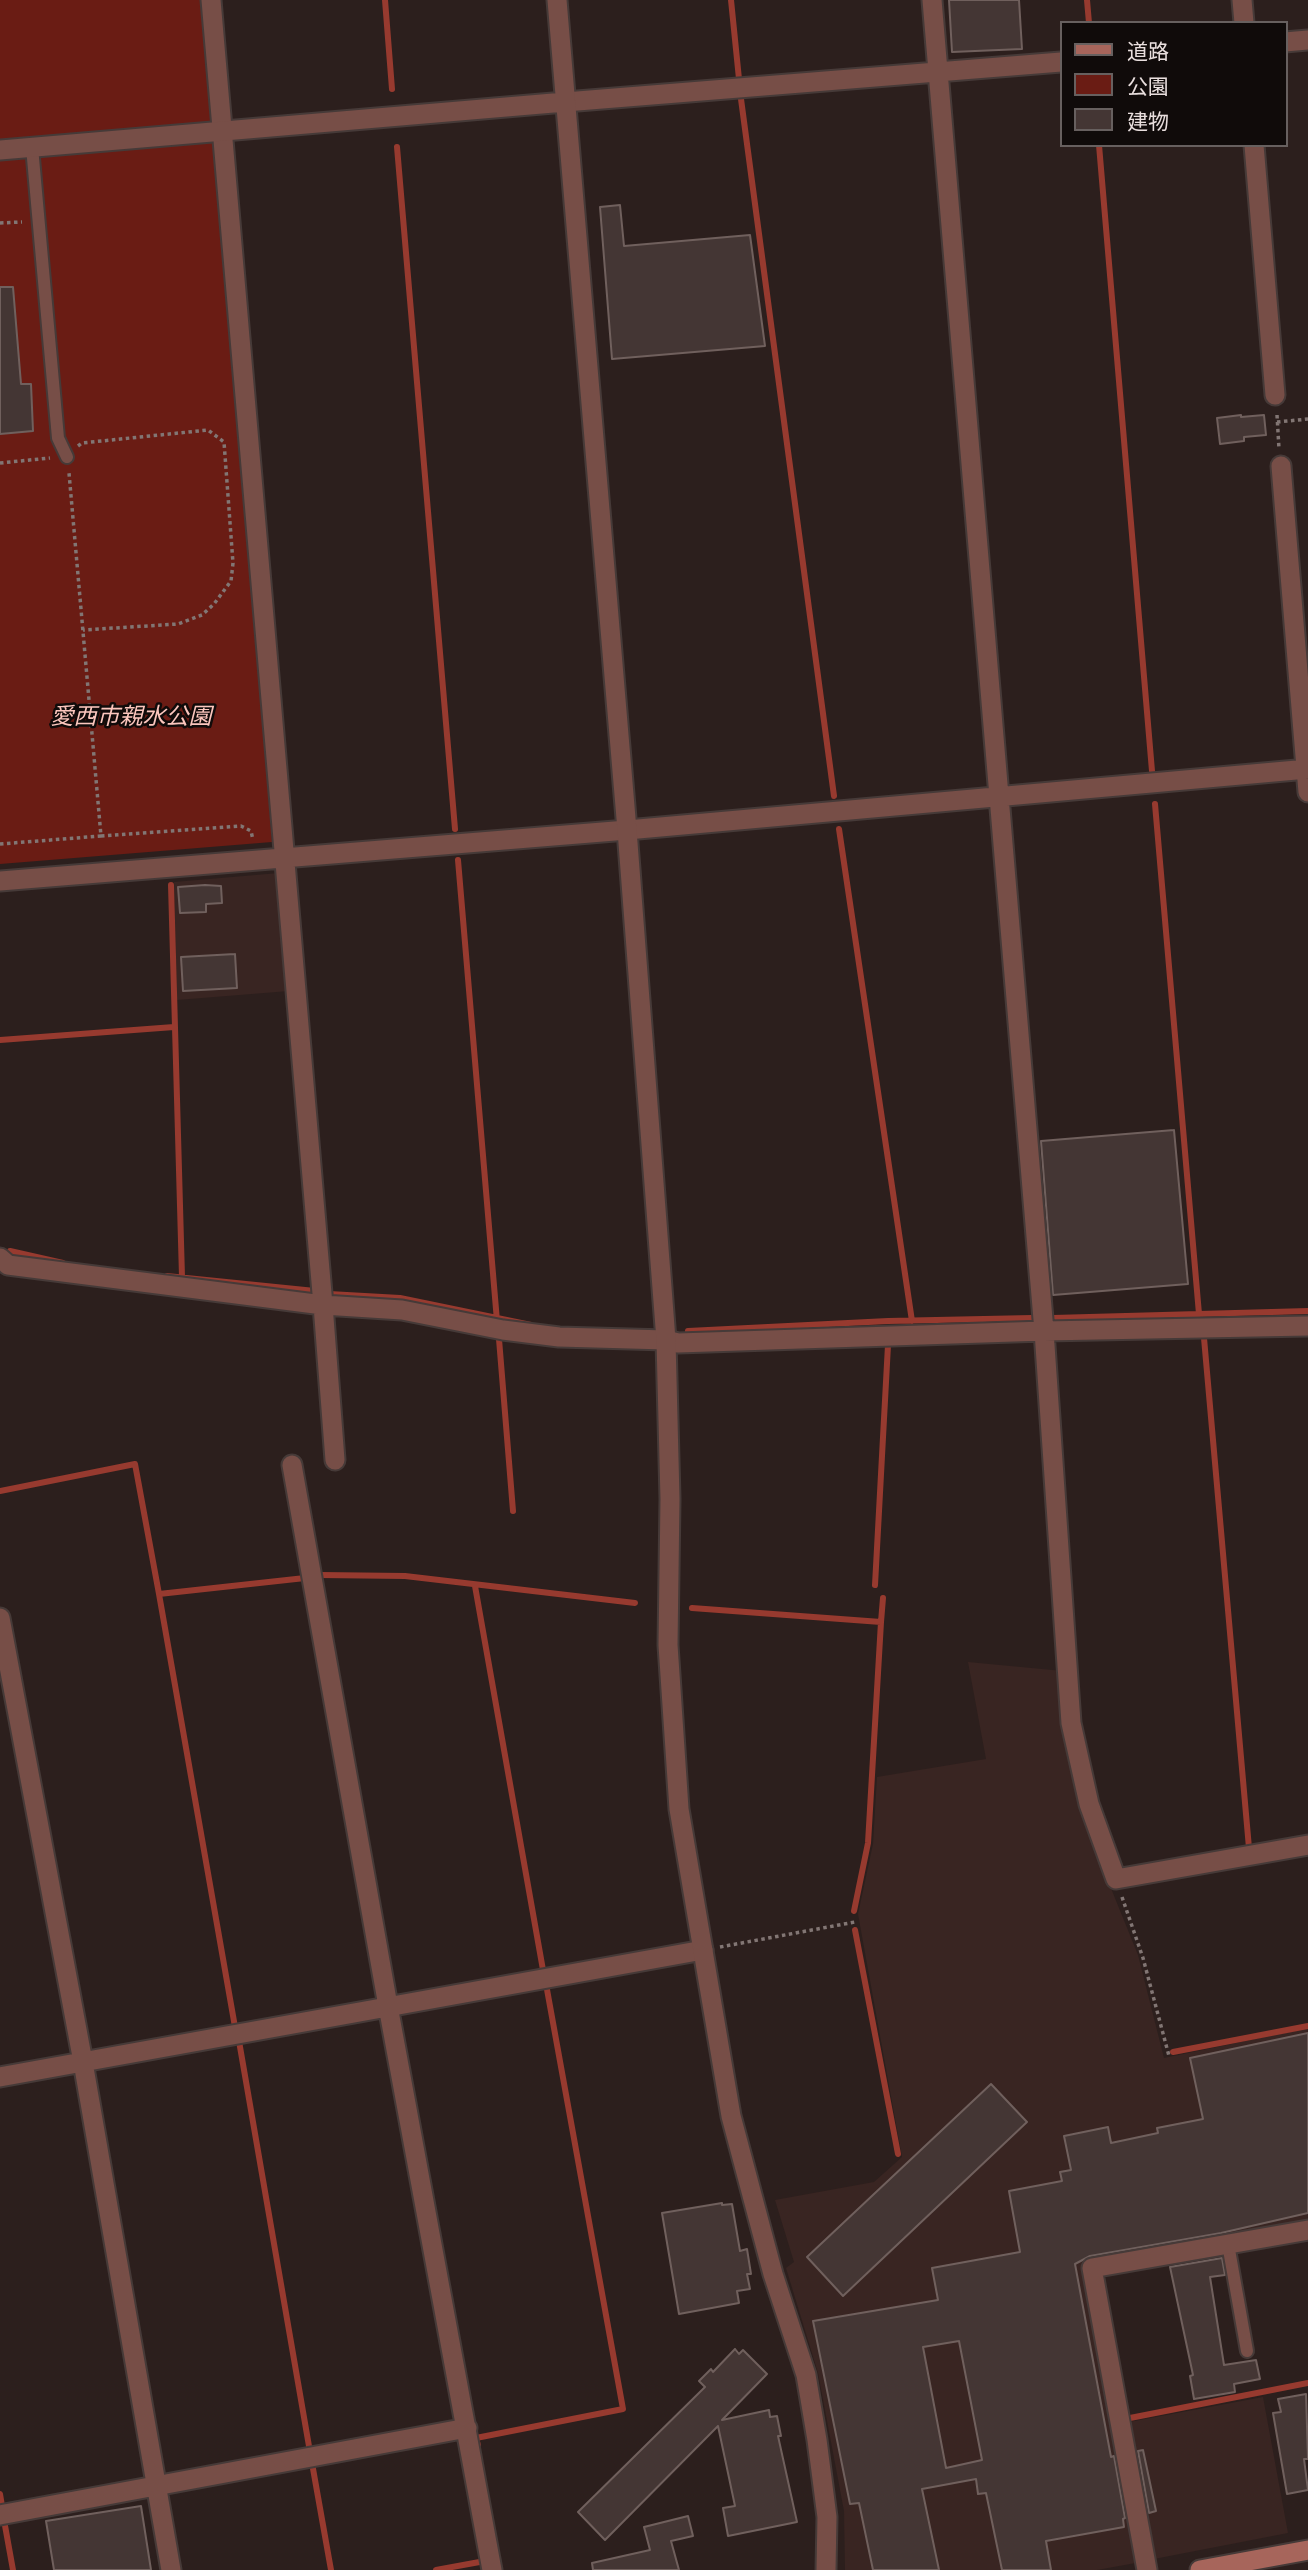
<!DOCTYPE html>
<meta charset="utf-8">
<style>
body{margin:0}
#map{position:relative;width:1308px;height:2570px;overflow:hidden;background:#2c1f1d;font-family:"IBM Plex Serif","Noto Sans JP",serif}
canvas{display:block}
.legend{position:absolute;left:1060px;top:21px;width:228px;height:126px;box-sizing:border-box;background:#100b0a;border:2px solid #67605f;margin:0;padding:9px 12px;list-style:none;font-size:21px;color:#e9dfde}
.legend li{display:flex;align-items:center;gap:14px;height:35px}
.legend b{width:35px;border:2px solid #67605f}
</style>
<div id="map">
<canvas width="1308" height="2570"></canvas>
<ul class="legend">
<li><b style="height:9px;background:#a7655b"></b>道路</li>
<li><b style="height:19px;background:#6a1c14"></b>公園</li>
<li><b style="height:19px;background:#443634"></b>建物</li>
</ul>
</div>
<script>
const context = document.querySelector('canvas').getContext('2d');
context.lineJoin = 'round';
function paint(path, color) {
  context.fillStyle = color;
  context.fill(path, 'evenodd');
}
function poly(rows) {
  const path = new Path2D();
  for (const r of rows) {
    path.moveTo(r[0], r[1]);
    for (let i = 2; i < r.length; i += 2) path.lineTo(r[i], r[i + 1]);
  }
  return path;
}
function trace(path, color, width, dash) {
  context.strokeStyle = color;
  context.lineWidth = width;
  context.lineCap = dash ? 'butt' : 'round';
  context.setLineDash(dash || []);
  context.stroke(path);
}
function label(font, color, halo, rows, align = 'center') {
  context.font = font + ' "IBM Plex Serif","Noto Sans JP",serif';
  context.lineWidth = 5;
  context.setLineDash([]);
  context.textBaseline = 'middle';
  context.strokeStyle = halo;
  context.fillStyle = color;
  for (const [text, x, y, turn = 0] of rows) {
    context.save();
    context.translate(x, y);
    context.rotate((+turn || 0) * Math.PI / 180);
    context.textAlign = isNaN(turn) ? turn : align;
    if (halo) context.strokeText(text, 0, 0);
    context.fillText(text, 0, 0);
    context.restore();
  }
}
paint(poly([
 [279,873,289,991,177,1000,174,882],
 [968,1662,1063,1671,1104,1871,1138,1955,1164,2058,1308,2028,1308,2225,1088,2266,1141,2562,1097,2570,845,2570,844,2511,818,2373,786,2268,794,2262,775,2200,874,2182,902,2157,858,1914,873,1844,877,1777,986,1759],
 [1263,2397,1288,2533,1154,2559,1129,2422]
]), '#392522');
paint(poly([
 [0,0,204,0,220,164,272,842,0,864]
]), '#6a1c14');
trace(poly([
 [385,0,392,89],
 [731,0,739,79],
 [1087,0,1089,23],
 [741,99,834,796],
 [1099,145,1152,771],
 [397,147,455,829],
 [1155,804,1199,1314],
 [839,829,912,1321],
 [458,860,497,1321],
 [171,885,182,1277],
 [0,1040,174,1027],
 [10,1251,63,1263],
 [167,1276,315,1291],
 [329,1294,400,1298,531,1325],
 [1053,1318,1308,1311],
 [688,1331,888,1321,1032,1318],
 [1204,1338,1249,1848],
 [499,1339,513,1511],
 [0,1491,135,1464,159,1594,305,1578],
 [320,1575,405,1576,635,1603],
 [875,1585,888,1345],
 [475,1586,543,1970],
 [159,1594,235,2027],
 [692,1608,881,1622,883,1598],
 [854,1911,868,1843,881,1622],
 [855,1930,898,2154],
 [239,2041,310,2452],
 [1173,2052,1308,2026],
 [1130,2418,1308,2383],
 [478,2445,476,2438,623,2409,546,1984],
 [312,2463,331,2570],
 [0,2494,2,2506],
 [4,2520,13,2570],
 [436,2570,485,2561]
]), '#973a2f', 6);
const building = poly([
 [949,0,1019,0,1022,49,952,52,949,0],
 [620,205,624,246,750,235,765,346,612,359,600,207,620,205],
 [0,287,13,287,21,384,31,384,33,431,0,434,0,287],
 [1241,415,1241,417,1264,415,1266,435,1244,437,1244,441,1220,444,1217,418,1241,415],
 [205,885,221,886,222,903,206,904,206,912,180,913,178,887,205,885],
 [235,954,237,988,183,991,181,957,235,954],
 [1174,1130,1188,1284,1053,1295,1041,1141,1174,1130],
 [1308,2033,1308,2213,1221,2233,1090,2256,1075,2264,1111,2457,1114,2456,1125,2518,1123,2519,1124,2527,1046,2541,1051,2570,1002,2570,986,2493,978,2494,976,2479,922,2489,939,2570,873,2570,859,2503,850,2504,813,2321,938,2300,932,2268,1020,2252,1009,2191,1062,2181,1060,2172,1071,2170,1064,2136,1108,2127,1111,2143,1158,2133,1157,2128,1203,2119,1190,2058,1308,2033],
 [959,2341,982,2460,946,2468,923,2347,959,2341],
 [991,2084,1027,2122,843,2296,807,2257,991,2084],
 [722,2203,722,2205,732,2204,740,2251,747,2249,751,2274,747,2274,750,2289,737,2291,739,2303,679,2314,662,2213,722,2203],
 [1222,2258,1225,2275,1210,2277,1224,2365,1256,2360,1260,2379,1234,2384,1235,2392,1194,2399,1190,2376,1193,2375,1170,2267,1222,2258],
 [735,2349,739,2354,743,2350,767,2374,722,2420,769,2410,770,2417,777,2416,781,2436,778,2436,797,2522,728,2536,723,2508,735,2506,718,2426,605,2540,578,2512,705,2387,699,2381,711,2369,713,2372,735,2349],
 [1306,2394,1308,2459,1304,2459,1308,2490,1287,2494,1273,2413,1281,2412,1278,2399,1306,2394],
 [1143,2450,1156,2511,1149,2513,1138,2451,1143,2450],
 [141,2506,151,2570,54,2570,46,2521,141,2506],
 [688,2516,693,2536,671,2541,679,2570,593,2570,592,2563,650,2550,644,2527,688,2516]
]);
paint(building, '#443634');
trace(building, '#70605d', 2);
const service = poly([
 [32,147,58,438,67,457],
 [1228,2244,1247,2351]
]);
const minor = poly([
 [932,0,1044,1331,1071,1723,1089,1804,1116,1879,1308,1845],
 [1242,0,1244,23],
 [1285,42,1308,40],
 [565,102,1061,62],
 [1254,145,1275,395],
 [1281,466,1308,792],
 [0,881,627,830,1308,769],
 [0,1258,8,1265,323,1305,211,0],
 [335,1460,323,1305,402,1310,503,1330,559,1337,666,1340,678,1343,1044,1331,1308,1326],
 [292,1465,388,2006,492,2570],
 [0,1618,83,2062,171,2570],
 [0,2077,703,1950],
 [0,2515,467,2428],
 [1147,2570,1092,2268,1308,2230]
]);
const tertiary = poly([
 [557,0,627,830,666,1340,670,1499,668,1645,679,1809,731,2116,773,2274,806,2375,817,2440,827,2517,826,2570],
 [0,150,565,102]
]);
const secondary = poly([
 [1200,2570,1308,2550]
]);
trace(service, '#463a38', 16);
trace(minor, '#463a38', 23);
trace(tertiary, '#463a38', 23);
trace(secondary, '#463a38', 23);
trace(poly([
 [0,223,22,222],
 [1277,415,1279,449],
 [1277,422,1308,419],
 [78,446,82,443,208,430,224,442,233,563,231,581,214,604,202,615,178,624,83,630],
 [0,463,50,458],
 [101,836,241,826,251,831,253,840],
 [0,844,101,836,69,473],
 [1122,1897,1143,1958,1169,2056],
 [720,1947,855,1922]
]), '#827674', 3.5, [3.5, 3.5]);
trace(service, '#774e47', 12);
trace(minor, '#774e47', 19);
trace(tertiary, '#774e47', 19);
trace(secondary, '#a7655b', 19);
label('italic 23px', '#fcc6bd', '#100b0a', [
 ["愛西市親水公園",131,717]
]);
</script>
